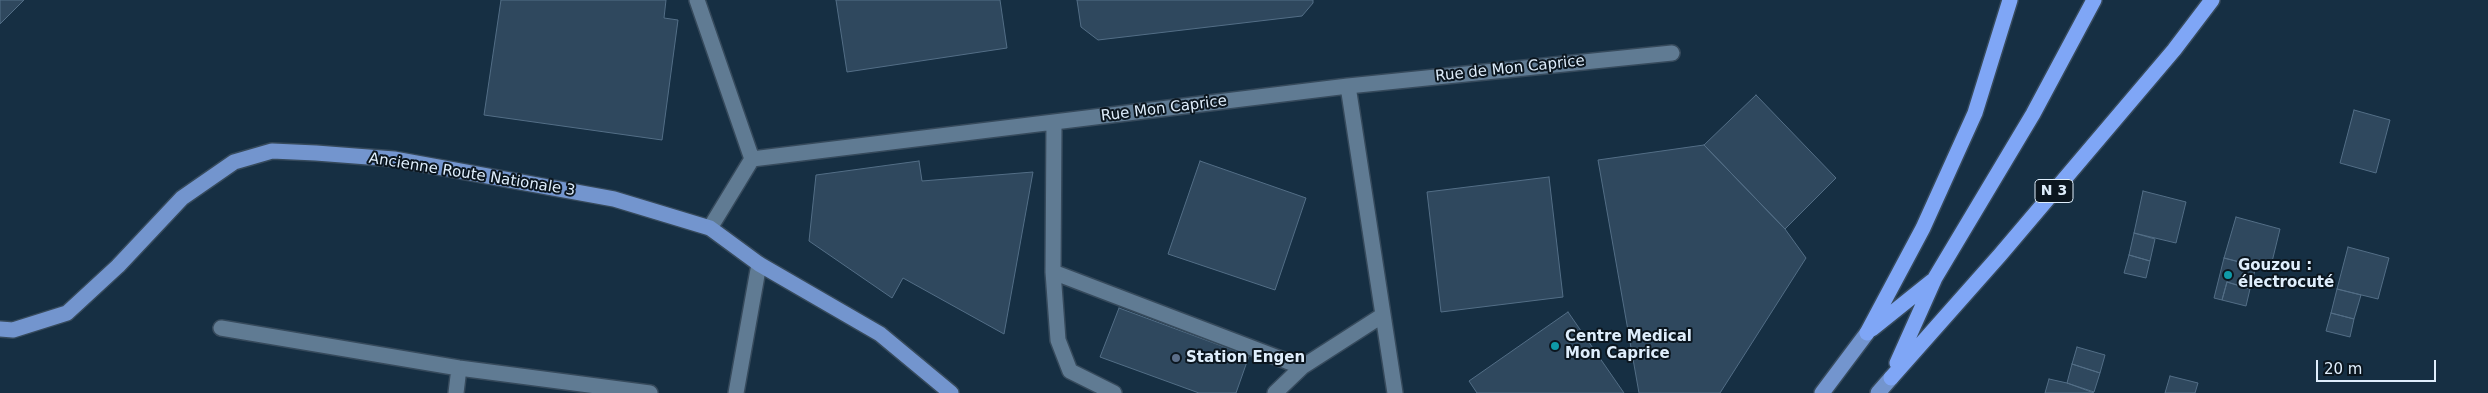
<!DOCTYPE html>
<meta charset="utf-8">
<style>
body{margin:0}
#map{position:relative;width:2488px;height:393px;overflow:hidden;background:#162f43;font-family:"DejaVu Sans",sans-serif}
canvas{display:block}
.scale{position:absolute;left:2316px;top:360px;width:120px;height:22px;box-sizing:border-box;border:2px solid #dfeefc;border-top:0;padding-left:6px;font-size:15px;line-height:18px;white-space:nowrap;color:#dfeefc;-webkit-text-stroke:4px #0b161f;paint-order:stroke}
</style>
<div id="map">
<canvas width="2488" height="393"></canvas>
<div class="scale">20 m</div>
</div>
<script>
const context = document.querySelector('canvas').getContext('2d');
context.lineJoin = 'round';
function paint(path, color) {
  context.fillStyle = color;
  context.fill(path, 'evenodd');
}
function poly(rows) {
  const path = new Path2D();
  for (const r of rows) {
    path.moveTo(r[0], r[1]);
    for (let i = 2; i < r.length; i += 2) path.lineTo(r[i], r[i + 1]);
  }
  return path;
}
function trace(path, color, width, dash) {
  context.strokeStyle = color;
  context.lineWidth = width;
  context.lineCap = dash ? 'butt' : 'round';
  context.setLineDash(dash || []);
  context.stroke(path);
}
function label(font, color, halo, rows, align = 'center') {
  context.font = font + ' "DejaVu Sans",sans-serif';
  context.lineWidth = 4;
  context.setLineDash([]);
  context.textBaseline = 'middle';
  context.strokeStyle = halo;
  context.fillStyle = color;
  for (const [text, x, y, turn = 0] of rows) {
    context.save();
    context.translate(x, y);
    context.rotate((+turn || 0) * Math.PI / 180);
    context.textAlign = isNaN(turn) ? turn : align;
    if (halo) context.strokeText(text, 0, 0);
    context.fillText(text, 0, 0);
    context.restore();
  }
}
const building = poly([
 [0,0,24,0,0,24,0,0],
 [501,0,666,0,664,18,678,20,662,140,484,115,501,0],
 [836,0,1000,0,1007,48,847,72,836,0],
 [1077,0,1313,0,1313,3,1302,16,1098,40,1081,27,1077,0],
 [1756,95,1836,178,1785,229,1704,145,1756,95],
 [2354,110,2390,120,2376,173,2340,163,2354,110],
 [1704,145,1785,229,1806,258,1720,393,1639,393,1598,160,1704,145],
 [919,161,922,181,1033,172,1004,334,903,278,892,298,809,241,816,175,919,161],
 [1200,161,1306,198,1275,290,1168,254,1200,161],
 [1549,177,1563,297,1441,312,1427,192,1549,177],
 [2143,191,2186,202,2176,243,2134,233,2143,191],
 [2236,217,2280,229,2270,270,2224,258,2236,217],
 [2134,233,2155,239,2150,261,2129,255,2134,233],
 [2348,247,2389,258,2378,299,2337,289,2348,247],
 [2129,255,2150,261,2146,278,2124,273,2129,255],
 [2224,258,2256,266,2250,289,2227,282,2222,300,2214,298,2224,258],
 [2227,282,2250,289,2246,306,2222,300,2227,282],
 [2337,289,2361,295,2354,319,2331,313,2337,289],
 [1119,308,1249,356,1236,393,1199,393,1100,357,1119,308],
 [1568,312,1624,393,1477,393,1469,381,1568,312],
 [2331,313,2354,319,2350,337,2326,331,2331,313],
 [2077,347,2105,355,2100,373,2072,364,2077,347],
 [2072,364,2100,373,2094,392,2067,383,2072,364],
 [2170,376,2198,383,2195,393,2165,393,2170,376],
 [2049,379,2067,383,2094,393,2045,393,2049,379]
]);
paint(building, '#2f485e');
trace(building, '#536e86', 1);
const minor = poly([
 [697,0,752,159],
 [1348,86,1672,53],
 [1054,122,1053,272,1058,340,1070,371,1114,393],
 [710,228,752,159,1348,86,1395,393],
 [1053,272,1302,367],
 [221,328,459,368,650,393],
 [456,393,459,368],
 [736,393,759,264],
 [1275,393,1302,367,1383,315]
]);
const major = poly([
 [0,329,13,330,67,313,118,266,182,198,234,162,272,151,316,153,394,159,614,199,710,228,759,264,880,334,951,393],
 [1822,393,1867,333],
 [1878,393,1891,378]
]);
const highway = poly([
 [1872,329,1932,281],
 [1867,333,1923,228,1975,113,2010,0],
 [1897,363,1935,278,2033,114,2094,0],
 [1891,378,2000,255,2174,50,2212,0]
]);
trace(minor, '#364a5c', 18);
trace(major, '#364a5c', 18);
trace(highway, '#364a5c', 18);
trace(minor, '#607b93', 15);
trace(major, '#7395ce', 15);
trace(highway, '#7fa6f6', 15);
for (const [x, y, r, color] of [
 [2228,275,5,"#0f9aa8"],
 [1555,346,5,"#0f9aa8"],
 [1176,358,5,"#5c6f8a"]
]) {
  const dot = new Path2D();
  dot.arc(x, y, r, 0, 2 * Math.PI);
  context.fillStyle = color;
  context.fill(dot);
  trace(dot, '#0b161f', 2);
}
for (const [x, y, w] of [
 [2054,191,38]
]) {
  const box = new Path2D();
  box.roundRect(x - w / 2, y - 11.5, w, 23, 4);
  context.fillStyle = '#0b161f';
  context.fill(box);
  trace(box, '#dfeefc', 1);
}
label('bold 14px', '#dfeefc', null, [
 ["N 3",2054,191]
]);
label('15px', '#dfeefc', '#0b161f', [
 ["Rue de Mon Caprice",1510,69,-6],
 ["Rue Mon Caprice",1164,109,-7],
 ["Ancienne Route Nationale 3",472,175,9]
]);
label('bold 15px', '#dfeefc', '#0b161f', [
 ["Gouzou :",2238,266],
 ["électrocuté",2238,283],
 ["Centre Medical",1565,337],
 ["Mon Caprice",1565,354],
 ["Station Engen",1186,358]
], 'left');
</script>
